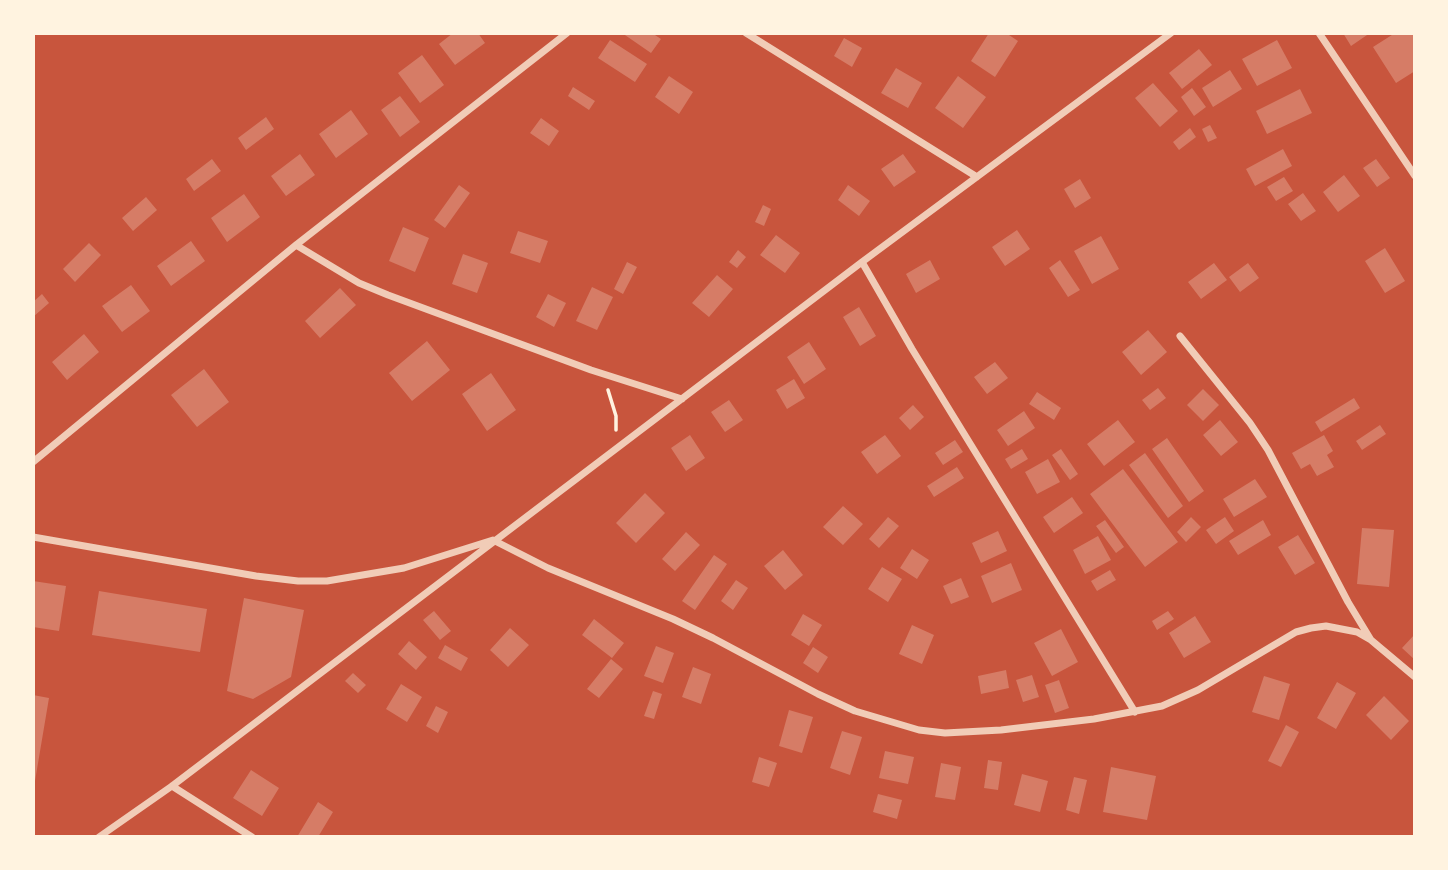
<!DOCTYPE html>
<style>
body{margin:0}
#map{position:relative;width:1448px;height:870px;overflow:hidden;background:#c8553d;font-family:Arial,sans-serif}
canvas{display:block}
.frame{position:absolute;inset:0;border:35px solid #fff3e0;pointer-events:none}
</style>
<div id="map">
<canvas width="1448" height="870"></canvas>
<div class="frame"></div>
</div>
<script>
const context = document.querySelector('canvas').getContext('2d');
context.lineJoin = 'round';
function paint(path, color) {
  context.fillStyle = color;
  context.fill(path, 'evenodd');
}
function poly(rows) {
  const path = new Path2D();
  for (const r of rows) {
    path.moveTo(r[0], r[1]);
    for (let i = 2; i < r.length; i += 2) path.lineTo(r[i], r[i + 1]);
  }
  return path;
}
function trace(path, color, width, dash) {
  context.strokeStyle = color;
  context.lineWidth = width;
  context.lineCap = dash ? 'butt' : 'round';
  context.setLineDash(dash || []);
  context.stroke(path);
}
paint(poly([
 [453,33,478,33,485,43,455,65,439,44],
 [622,33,652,33,661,39,651,53],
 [989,33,1006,33,1018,41,995,77,971,61],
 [1343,33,1370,33,1351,46],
 [1395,33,1415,33,1415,71,1396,83,1373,47],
 [844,38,862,48,852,67,834,56],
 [610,40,647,64,635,82,598,58],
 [1277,40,1292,68,1257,86,1242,59],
 [1199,49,1212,65,1182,89,1169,73],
 [422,55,444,85,420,103,398,73],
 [896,68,922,83,908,108,881,93],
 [1230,70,1242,89,1213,107,1202,88],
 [669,76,693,92,679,114,655,97],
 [958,76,986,97,963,128,935,108],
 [1153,83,1178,111,1160,127,1135,98],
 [573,87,595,101,589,110,568,96],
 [1192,88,1206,107,1194,116,1181,97],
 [1300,89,1312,113,1267,134,1256,111],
 [400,96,420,122,400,137,381,110],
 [351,110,368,134,336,158,319,134],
 [266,117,274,129,246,150,238,138],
 [541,118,559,131,549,146,530,133],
 [1210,125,1217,138,1208,142,1202,129],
 [1190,128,1196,137,1179,150,1173,142],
 [1283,149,1292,166,1255,186,1246,169],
 [300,154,315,175,286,196,271,176],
 [903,154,916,172,894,187,881,169],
 [212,159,221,171,194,191,186,179],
 [1376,159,1390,178,1377,187,1363,168],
 [1344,175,1360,196,1338,212,1323,192],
 [1284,177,1293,191,1276,201,1267,187],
 [1080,179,1091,198,1075,208,1064,189],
 [459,185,470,193,445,228,434,220],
 [848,185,870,201,859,216,838,200],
 [1303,193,1316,211,1301,221,1288,204],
 [244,194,260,217,227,242,211,218],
 [146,197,157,210,133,231,122,218],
 [763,205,771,209,764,226,755,222],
 [403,227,429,238,415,272,389,261],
 [1017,230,1030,249,1005,266,992,247],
 [518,231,548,241,540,263,510,253],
 [776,235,800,253,785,273,760,255],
 [1101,236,1119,269,1092,284,1074,251],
 [191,241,205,261,171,286,157,266],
 [89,243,101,255,75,282,63,269],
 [1385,248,1405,281,1385,293,1365,261],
 [738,250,746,257,737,268,729,262],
 [463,254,488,263,477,293,452,284],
 [930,260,940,279,916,293,906,274],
 [1060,260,1080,290,1068,297,1049,268],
 [627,262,637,267,623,294,614,289],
 [1214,263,1227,280,1201,299,1188,282],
 [1248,263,1259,278,1240,292,1229,277],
 [717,275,733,289,709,317,692,303],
 [131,285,150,311,122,332,102,306],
 [592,287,613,297,597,330,576,321],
 [340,288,356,305,320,338,305,321],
 [42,294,49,303,33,317,33,302],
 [548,294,566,303,554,327,536,317],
 [859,307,876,336,860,346,843,317],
 [1148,330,1167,352,1141,375,1122,352],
 [84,334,99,352,67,380,52,362],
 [427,341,450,370,412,401,389,373],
 [809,342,826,369,804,384,787,357],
 [995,362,1008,378,987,394,974,377],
 [204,369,229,402,197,427,171,395],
 [491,373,516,410,487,431,462,394],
 [794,379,805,398,787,409,776,390],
 [1158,388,1166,398,1150,410,1142,400],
 [1203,389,1219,405,1203,421,1187,405],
 [1037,392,1061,408,1054,420,1029,404],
 [1354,398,1360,408,1321,432,1315,422],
 [729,400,743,420,725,432,711,412],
 [913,405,924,417,910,430,899,418],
 [1024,411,1035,428,1008,446,997,430],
 [1118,420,1135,442,1104,466,1087,444],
 [1220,420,1238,442,1221,456,1203,435],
 [1380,425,1386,434,1362,450,1356,441],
 [690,435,705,458,686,471,671,448],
 [885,435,901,456,877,474,861,452],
 [1324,435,1333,451,1327,455,1334,467,1317,476,1310,464,1301,469,1292,453],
 [1167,438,1204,491,1189,502,1152,449],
 [955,440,963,452,943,465,935,453],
 [1022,449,1028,459,1011,469,1005,459],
 [1061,449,1078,474,1070,480,1052,455],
 [1145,453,1183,506,1168,518,1129,465],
 [1048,459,1060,482,1037,494,1025,472],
 [957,467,964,478,934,497,927,486],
 [1123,469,1178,542,1145,567,1090,494],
 [1255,479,1267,497,1234,517,1223,499],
 [645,493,665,513,636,543,616,523],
 [1072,497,1083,513,1054,533,1043,517],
 [843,506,863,524,843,545,823,527],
 [888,517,899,526,879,548,869,539],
 [1191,517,1201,527,1186,542,1177,532],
 [1225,517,1234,531,1216,544,1206,530],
 [1105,520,1124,547,1116,553,1096,526],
 [1263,520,1271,535,1238,555,1229,541],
 [1362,528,1394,530,1389,587,1357,584],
 [998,531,1007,551,981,563,972,543],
 [686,532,700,545,675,571,662,559],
 [1298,535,1315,563,1295,575,1278,547],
 [1098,536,1111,560,1085,574,1073,550],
 [912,549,929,560,917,579,900,568],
 [783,550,803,575,785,590,764,566],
 [714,555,727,564,695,610,682,601],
 [1011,563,1022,590,992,603,981,576],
 [882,567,902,579,888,602,868,589],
 [1110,570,1116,580,1097,591,1091,581],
 [961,578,969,597,951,604,943,586],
 [736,580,748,588,733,610,721,601],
 [33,581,66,586,59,631,33,627],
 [99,591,207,609,200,652,92,635],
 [244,598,304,610,291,677,253,699,227,691],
 [434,611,451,631,440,640,423,620],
 [1168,611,1174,619,1157,630,1152,621],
 [803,614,822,625,809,646,791,635],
 [1195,616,1211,642,1184,658,1169,633],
 [594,619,624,643,612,658,582,635],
 [912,625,934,635,922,664,899,654],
 [510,628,529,645,508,667,490,650],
 [1061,629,1078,662,1052,676,1034,643],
 [1415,634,1415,660,1402,648],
 [409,641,427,657,416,670,398,654],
 [445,645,468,658,461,671,438,658],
 [656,646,674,653,663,683,644,676],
 [813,647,828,657,818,673,803,663],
 [611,659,623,669,599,698,587,689],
 [693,667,711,674,701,704,682,697],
 [1006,670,1009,688,981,694,978,676],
 [353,673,366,685,358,693,345,681],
 [1032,675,1039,697,1023,702,1016,680],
 [1264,676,1290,684,1279,720,1252,712],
 [1059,680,1069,708,1055,713,1045,685],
 [1337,682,1356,693,1336,729,1317,718],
 [401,684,422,697,407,722,386,709],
 [653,691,662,694,654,719,644,716],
 [33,695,49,698,35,781,33,781],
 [1384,696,1409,721,1391,740,1366,715],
 [436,706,448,712,438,733,426,726],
 [789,710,813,717,802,753,779,746],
 [1286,725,1299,732,1281,767,1268,761],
 [842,731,862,737,850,775,830,768],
 [885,751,914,757,908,784,879,778],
 [759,757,777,763,769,787,752,782],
 [988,760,1002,762,998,790,984,788],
 [941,763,961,767,955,800,935,797],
 [1111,767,1156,776,1147,820,1103,812],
 [251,770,279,788,262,816,233,798],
 [1022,774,1048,781,1040,812,1014,805],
 [1074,777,1087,780,1079,814,1066,810],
 [878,794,902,800,897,819,873,812],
 [318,802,333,812,318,837,297,837]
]), '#d67c66');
trace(poly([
 [608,390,616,416,616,430]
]), '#fff3e0', 3.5);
trace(poly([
 [746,33,977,177],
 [1319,33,1415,176],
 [296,245,359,283,388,295,591,370,682,399],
 [862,262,912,349,1135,712],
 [1180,336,1250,423,1268,450,1348,602,1371,640],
 [33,462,296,245,567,33],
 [33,537,256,576,298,581,327,581,404,568,493,540,548,568,673,619,713,638,818,694,855,711,919,730,945,733,1001,730,1094,719,1162,706,1198,690,1296,632,1311,628,1326,626,1357,632,1371,640,1415,677],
 [172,786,252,837],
 [99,837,172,786,862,262,1171,33]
]), '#f1ccb7', 7);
</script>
